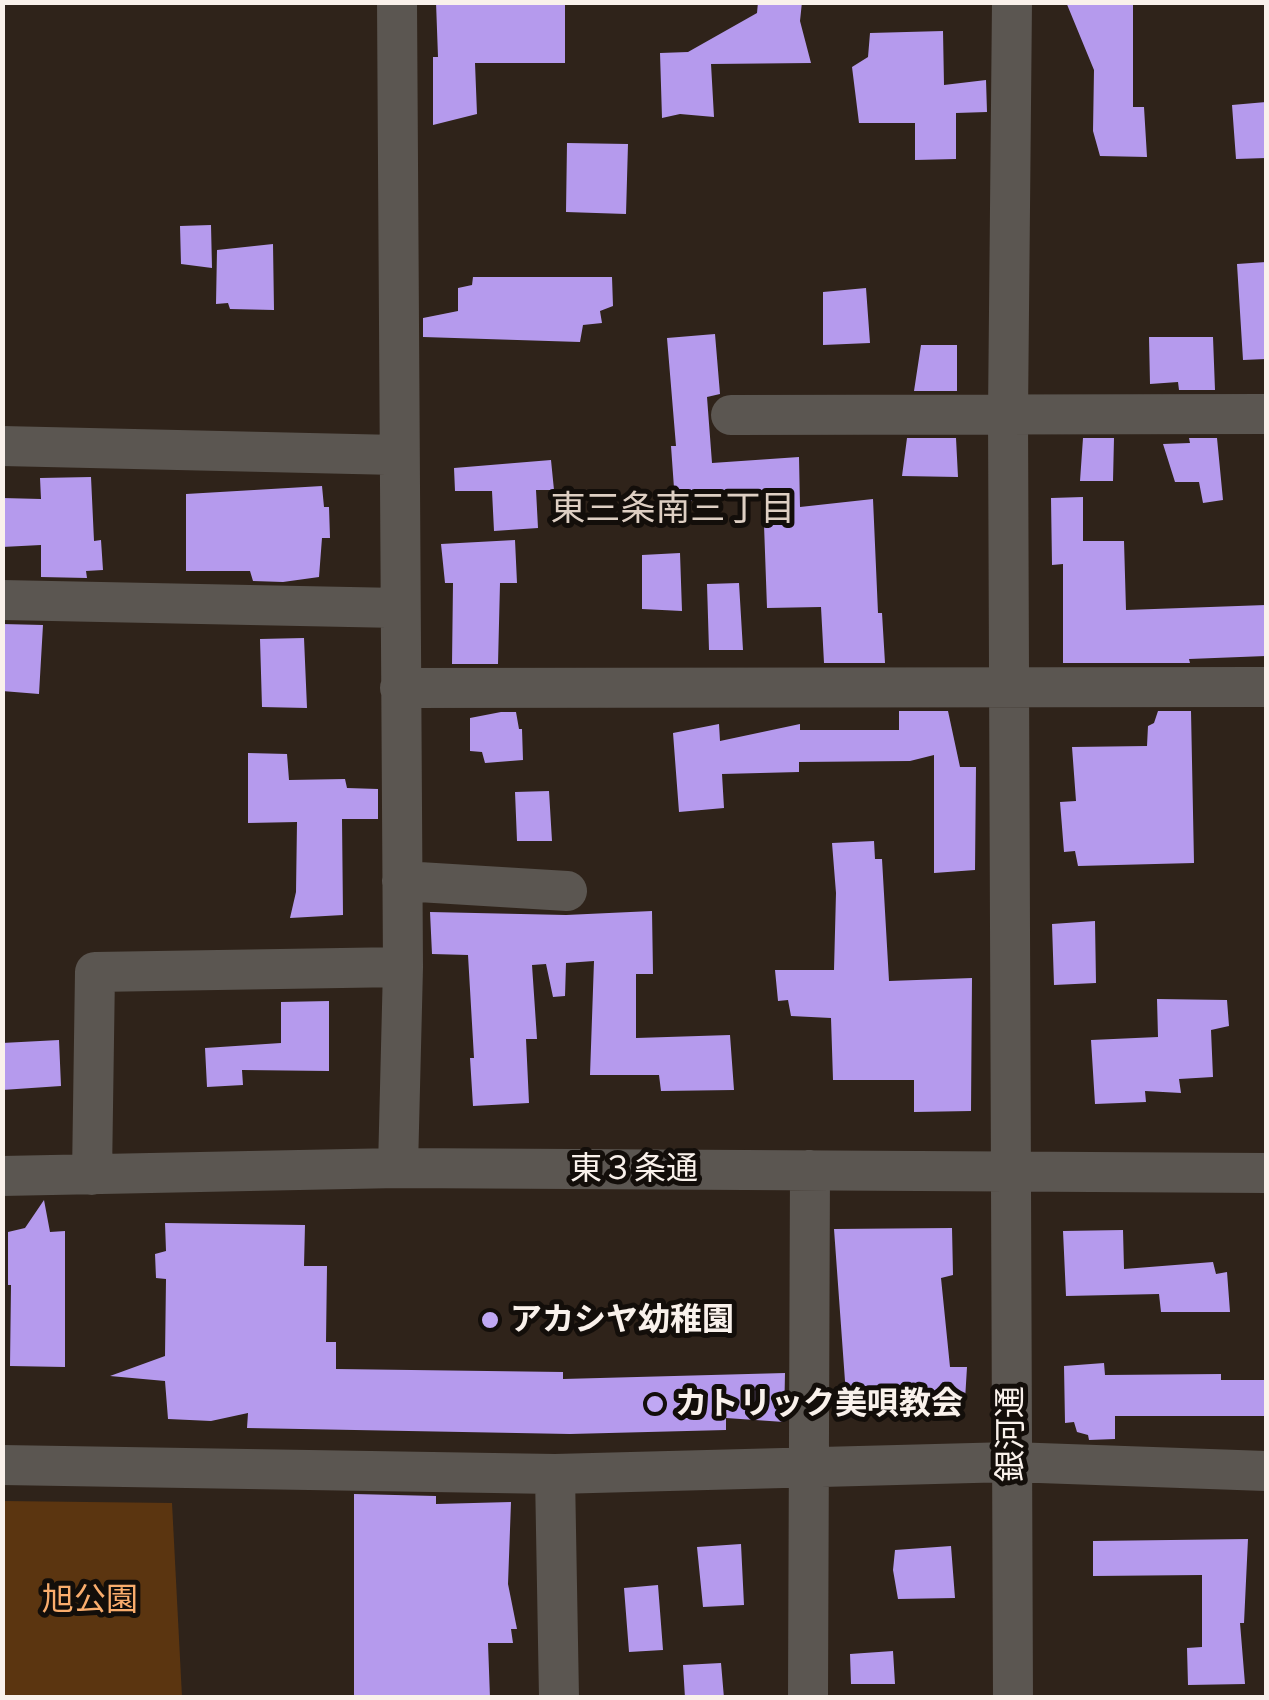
<!DOCTYPE html>
<meta charset="utf-8">
<style>
body{margin:0}
#map{position:relative;width:1269px;height:1700px;overflow:hidden;background:#2f231a;font-family:Inter,sans-serif}
canvas{display:block}
.frame{position:absolute;inset:0;border:5px solid #f9f1eb;pointer-events:none}
</style>
<div id="map">
<canvas width="1269" height="1700"></canvas>
<div class="frame"></div>
</div>
<script>
const context = document.querySelector('canvas').getContext('2d');
context.lineJoin = 'round';
function paint(path, color) {
  context.fillStyle = color;
  context.fill(path, 'evenodd');
}
function poly(rows) {
  const path = new Path2D();
  for (const r of rows) {
    path.moveTo(r[0], r[1]);
    for (let i = 2; i < r.length; i += 2) path.lineTo(r[i], r[i + 1]);
  }
  return path;
}
function trace(path, color, width, dash) {
  context.strokeStyle = color;
  context.lineWidth = width;
  context.lineCap = dash ? 'butt' : 'round';
  context.setLineDash(dash || []);
  context.stroke(path);
}
function label(font, color, halo, rows, align = 'center') {
  context.font = font + ' Inter,"Noto Sans JP",sans-serif';
  context.lineWidth = 10;
  context.setLineDash([]);
  context.textBaseline = 'middle';
  context.strokeStyle = halo;
  context.fillStyle = color;
  for (const [text, x, y, turn = 0] of rows) {
    context.save();
    context.translate(x, y);
    context.rotate((+turn || 0) * Math.PI / 180);
    context.textAlign = isNaN(turn) ? turn : align;
    if (halo) context.strokeText(text, 0, 0);
    context.fillText(text, 0, 0);
    context.restore();
  }
}
paint(poly([
 [3,1501,172,1503,182,1697,3,1697]
]), '#5b3510');
paint(poly([
 [436,2,565,2,565,63,475,63,477,114,433,125,433,57,438,57],
 [758,2,802,2,800,21,811,63,711,64,714,117,680,114,662,118,660,53,688,52,757,13],
 [1066,2,1133,2,1133,107,1144,107,1147,157,1100,156,1093,131,1094,70],
 [943,31,944,85,986,80,987,112,956,113,956,159,915,160,915,123,859,123,852,67,868,57,870,33],
 [1266,102,1266,158,1236,159,1232,105],
 [567,143,628,144,626,214,566,212],
 [211,225,212,268,181,264,180,226],
 [273,244,274,310,230,309,228,303,216,304,217,250],
 [1266,262,1266,359,1243,360,1237,264],
 [473,277,612,277,613,306,600,311,602,323,583,325,580,342,423,337,423,318,458,311,458,288,472,285],
 [866,288,870,343,823,345,823,292],
 [715,334,720,394,707,397,712,463,799,457,800,507,873,499,878,613,882,613,885,663,824,663,821,607,767,608,763,497,675,502,671,446,676,446,667,338],
 [1149,337,1213,337,1215,390,1179,390,1178,382,1150,384],
 [921,345,957,345,957,391,914,391],
 [907,438,956,438,958,477,902,476],
 [1083,438,1114,438,1113,481,1080,481],
 [1189,438,1217,438,1223,500,1203,503,1199,482,1175,482,1163,444,1190,443],
 [551,460,554,490,536,490,538,528,494,531,492,491,455,491,454,468],
 [91,477,94,541,101,540,103,570,86,571,87,578,41,577,41,545,2,547,2,498,41,499,40,478],
 [322,486,324,507,329,507,330,538,322,538,319,577,283,582,253,581,250,571,186,571,186,494],
 [1083,497,1083,541,1124,541,1126,610,1266,605,1266,656,1189,659,1190,663,1063,663,1063,564,1052,565,1051,498],
 [515,540,517,583,500,583,498,664,452,664,453,583,445,583,441,544],
 [680,553,682,611,642,609,642,555],
 [739,583,743,650,709,650,707,584],
 [2,624,43,625,39,694,2,691],
 [304,638,307,708,262,707,260,639],
 [899,711,948,711,960,767,976,767,975,870,934,873,934,755,910,761,799,762,799,772,722,774,724,808,679,812,673,733,719,724,720,741,800,724,800,730,899,730],
 [1158,711,1191,711,1194,863,1078,866,1075,851,1064,852,1060,802,1076,801,1072,747,1147,746,1148,726,1154,723],
 [501,712,516,712,519,729,522,729,523,760,485,763,482,752,470,751,470,718],
 [248,753,287,754,289,780,345,779,347,788,378,789,378,819,342,819,343,915,290,918,296,892,297,822,248,823],
 [549,791,552,841,517,841,515,792],
 [874,841,875,859,882,859,889,981,972,978,971,1111,914,1112,914,1080,833,1080,831,1018,791,1016,788,1000,778,1001,775,970,834,970,836,893,832,843],
 [652,911,653,974,636,974,636,1038,730,1035,734,1090,661,1091,659,1075,590,1075,594,961,566,963,565,996,553,997,546,964,532,965,537,1039,526,1039,529,1103,473,1106,470,1058,474,1058,468,955,432,954,430,912,566,915],
 [1095,921,1096,983,1054,985,1052,924],
 [1157,999,1227,1000,1229,1026,1211,1030,1213,1077,1179,1079,1181,1093,1145,1091,1146,1102,1095,1104,1091,1040,1158,1037],
 [329,1001,329,1071,242,1070,243,1085,207,1087,205,1048,281,1043,281,1002],
 [59,1040,61,1086,2,1090,2,1043],
 [44,1200,50,1232,65,1231,65,1367,10,1366,11,1285,8,1285,8,1232,25,1228],
 [165,1223,305,1225,304,1266,327,1266,326,1342,336,1342,336,1369,563,1372,563,1379,785,1373,784,1422,726,1418,726,1430,570,1434,247,1428,248,1413,211,1421,168,1419,165,1381,110,1376,165,1356,166,1279,156,1278,155,1254,166,1251],
 [952,1228,953,1275,941,1278,950,1367,967,1367,965,1400,929,1403,873,1401,872,1394,846,1395,834,1229],
 [1123,1230,1124,1269,1213,1262,1216,1274,1227,1272,1230,1312,1161,1312,1159,1294,1066,1296,1063,1231],
 [1104,1363,1105,1375,1221,1374,1221,1380,1266,1380,1266,1416,1115,1416,1115,1439,1089,1440,1088,1435,1077,1432,1074,1422,1065,1423,1064,1366],
 [354,1494,436,1496,436,1504,511,1502,508,1584,517,1629,511,1629,513,1643,488,1643,490,1698,354,1698],
 [1248,1539,1244,1623,1240,1623,1245,1684,1188,1685,1187,1648,1202,1647,1202,1575,1093,1576,1093,1541],
 [741,1544,744,1605,703,1607,697,1547],
 [951,1546,955,1598,898,1599,893,1570,895,1550],
 [658,1585,663,1650,629,1652,624,1588],
 [893,1651,895,1684,851,1684,850,1654],
 [721,1663,724,1698,685,1698,683,1665]
]), '#b59aed');
trace(poly([
 [397,2,403,967,398,1168],
 [1012,2,1008,414,1013,1698],
 [731,415,1266,414],
 [2,446,397,455],
 [2,600,399,608],
 [400,688,1266,687],
 [402,881,567,891],
 [92,1175,95,972,403,967],
 [2,1176,398,1168,1266,1173],
 [2,1465,555,1474,1011,1462,1266,1471],
 [555,1474,559,1698],
 [808,1698,810,1170]
]), '#5b5651', 40);
for (const [x, y, r, color] of [
 [490,1320,10,"#c0a8f3"],
 [655,1404,10,"#c0a8f3"]
]) {
  const dot = new Path2D();
  dot.arc(x, y, r, 0, 2 * Math.PI);
  context.fillStyle = color;
  context.fill(dot);
  trace(dot, '#130e0a', 4);
}
label('32px', '#f9f1eb', '#130e0a', [
 ["東３条通",634,1169],
 ["銀河通",1011,1434,-90]
]);
label('bold 32px', '#f9f1eb', '#130e0a', [
 ["アカシヤ幼稚園",510,1320],
 ["カトリック美唄教会",675,1404]
], 'left');
label('32px', '#faad6d', '#130e0a', [
 ["旭公園",90,1600]
]);
label('35px', '#decfc3', '#130e0a', [
 ["東三条南三丁目",673,509]
]);
</script>
